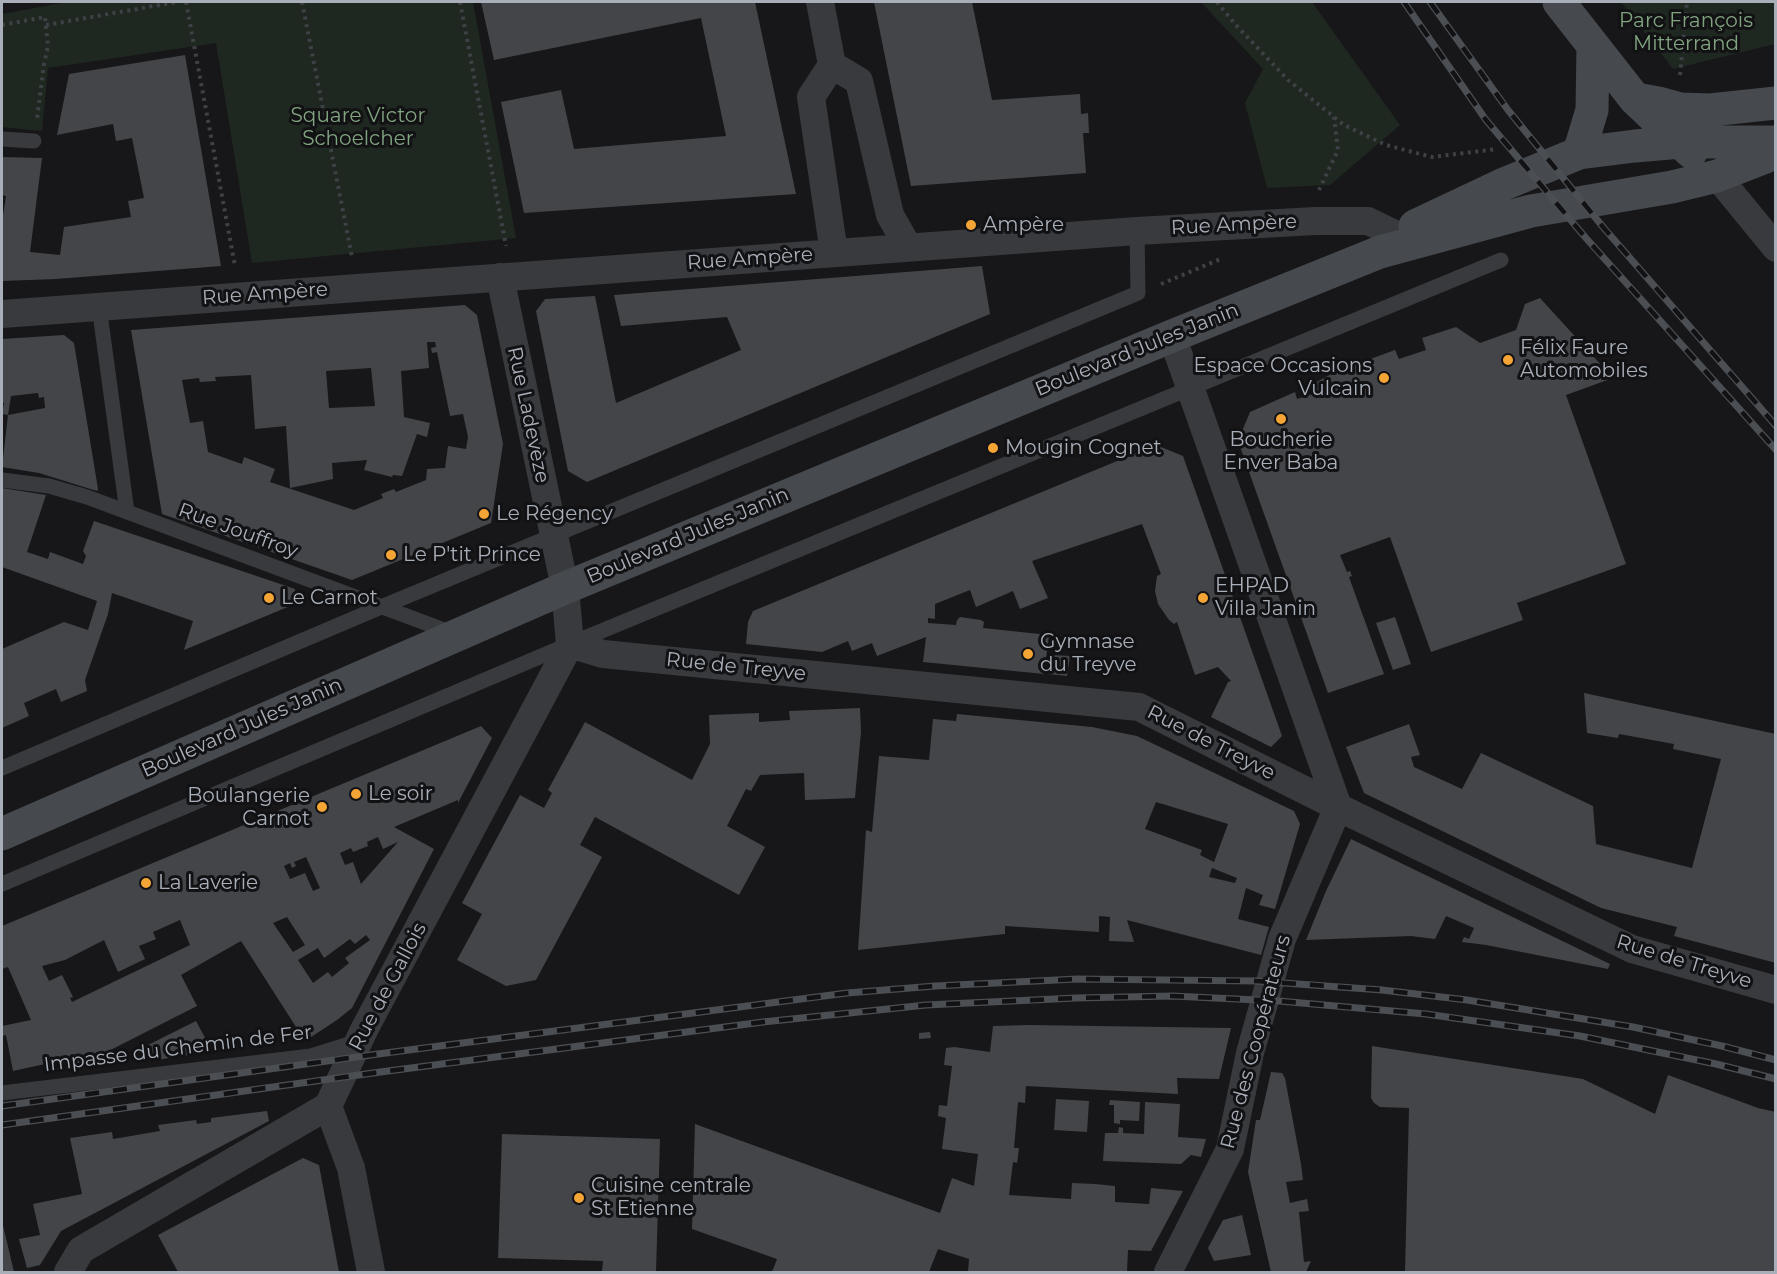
<!DOCTYPE html>
<meta charset="utf-8">
<style>
body{margin:0}
#map{position:relative;width:1777px;height:1274px;overflow:hidden;background:#171719;font-family:Montserrat,sans-serif}
canvas{display:block}
.frame{position:absolute;inset:0;border:3px solid #a9afb9;pointer-events:none}
</style>
<div id="map">
<canvas width="1777" height="1274"></canvas>
<div class="frame"></div>
</div>
<script>
const context = document.querySelector('canvas').getContext('2d');
context.lineJoin = 'round';
function paint(path, color) {
  context.fillStyle = color;
  context.fill(path, 'evenodd');
}
function poly(rows) {
  const path = new Path2D();
  for (const r of rows) {
    path.moveTo(r[0], r[1]);
    for (let i = 2; i < r.length; i += 2) path.lineTo(r[i], r[i + 1]);
  }
  return path;
}
function trace(path, color, width, dash) {
  context.strokeStyle = color;
  context.lineWidth = width;
  context.lineCap = dash ? 'butt' : 'round';
  context.setLineDash(dash || []);
  context.stroke(path);
}
function label(font, color, halo, rows, align = 'center') {
  context.font = font + ' Montserrat,sans-serif';
  context.lineWidth = 6;
  context.setLineDash([]);
  context.textBaseline = 'middle';
  context.strokeStyle = halo;
  context.fillStyle = color;
  for (const [text, x, y, turn = 0] of rows) {
    context.save();
    context.translate(x, y);
    context.rotate((+turn || 0) * Math.PI / 180);
    context.textAlign = isNaN(turn) ? turn : align;
    if (halo) context.strokeText(text, 0, 0);
    context.fillText(text, 0, 0);
    context.restore();
  }
}
paint(poly([
 [67,2,473,2,516,238,252,263,216,43,48,68,42,131,2,127,2,14],
 [1201,2,1312,2,1400,125,1330,185,1267,188,1245,103,1263,69],
 [1621,2,1775,2,1775,44,1673,69]
]), '#1f2820');
paint(poly([
 [481,2,755,2,796,194,524,213,501,102,561,90,574,149,726,136,701,18,494,60],
 [874,2,972,2,992,100,1080,94,1081,114,1088,113,1089,133,1083,133,1086,173,911,186],
 [185,55,221,266,56,279,2,281,2,222,6,196,2,195,2,157,42,158,30,252,60,255,64,227,131,217,128,201,144,198,132,138,116,141,113,124,57,135,69,74],
 [982,266,990,314,587,482,568,471,536,311,545,299,595,296,616,403,741,350,727,317,621,326,614,295],
 [1540,298,1613,378,1566,395,1626,564,1517,603,1523,620,1431,652,1390,537,1340,555,1347,572,1350,571,1352,576,1349,577,1384,674,1328,693,1238,441,1250,412,1295,392,1297,399,1313,394,1311,385,1335,372,1395,350,1399,359,1426,350,1422,338,1456,327,1480,343,1516,330,1525,304],
 [465,305,477,315,503,444,491,523,352,580,162,514,131,330],
 [427,342,435,342,436,347,431,348,432,353,437,352,450,416,463,414,468,437,466,449,448,446,445,468,427,469,426,480,396,492,394,489,381,494,383,498,354,510,270,482,275,469,244,457,242,464,208,452,203,421,190,423,182,380,199,378,200,382,216,381,215,377,251,375,255,429,286,426,290,488,333,479,332,463,367,460,364,470,392,477,393,475,402,476,417,434,427,437,430,423,404,417,401,371,429,368],
 [371,368,375,406,329,408,326,371],
 [64,335,74,343,98,489,97,491,39,473,2,467,8,415,45,408,44,397,39,398,38,393,11,396,8,415,2,414,4,403,2,403,2,339],
 [1156,445,1183,456,1282,736,1271,747,1211,717,1228,682,1231,681,1218,667,1195,675,1177,622,1174,624,1169,620,1158,604,1155,591,1157,576,1161,574,1142,524,1032,561,1048,598,1020,609,1013,591,976,607,970,590,935,604,935,619,928,618,928,623,956,625,957,620,960,617,981,620,984,622,983,628,1049,635,1044,674,923,662,926,637,877,656,872,643,852,651,848,641,822,652,746,644,748,622,753,611],
 [2,488,46,495,27,552,48,559,50,552,83,564,86,556,83,551,94,521,295,589,295,604,184,650,193,621,112,593,108,614,85,680,87,691,61,702,56,689,24,703,29,716,2,728,2,649,64,622,88,630,97,601,2,567],
 [1395,617,1411,664,1393,670,1376,623],
 [1051,655,1070,656,1067,676,1048,674],
 [1584,693,1776,734,1776,963,1674,936,1677,927,1601,908,1364,793,1346,747,1409,724,1420,755,1411,757,1414,767,1462,789,1481,753,1593,806,1596,844,1692,868,1721,759,1673,749,1674,744,1619,734,1618,738,1587,733],
 [860,708,861,732,855,798,805,800,804,773,760,775,751,791,746,789,727,826,765,847,739,895,595,817,580,845,602,857,536,980,506,986,457,960,482,914,462,903,520,795,544,808,552,793,548,790,585,722,692,780,710,744,709,715,759,713,759,722,790,720,789,711],
 [957,714,1092,727,1137,736,1294,811,1300,824,1275,909,1259,905,1263,895,1246,888,1238,919,1269,927,1261,955,1127,920,1134,942,1109,941,1110,917,1099,916,1099,932,1005,926,1005,934,858,950,866,830,872,832,879,756,929,760,933,719,956,721],
 [1156,802,1228,824,1214,862,1200,855,1202,850,1145,829],
 [1212,868,1237,878,1235,883,1209,877],
 [481,726,492,738,458,803,458,800,394,827,434,849,352,1008,337,1020,305,1041,241,941,181,975,197,1006,83,1064,84,1066,69,1068,68,1059,13,1071,6,1035,2,1036,2,1026,31,1020,8,967,2,969,2,926],
 [378,837,383,849,398,842,361,884,353,862,345,865,340,853,351,848,353,852,368,846,367,842],
 [306,857,320,888,313,891,305,873,290,879,284,866,290,863,292,868,296,866,294,862],
 [287,917,305,945,293,952,273,923],
 [180,920,190,945,72,1002,70,998,73,997,62,975,49,981,42,966,65,960,104,940,118,972,145,959,139,946,156,939,153,932],
 [366,935,370,940,345,958,349,963,332,977,328,972,313,983,298,960,318,948,324,958,350,939,355,944],
 [1351,839,1610,964,1608,969,1486,945,1462,942,1464,937,1469,939,1474,928,1446,916,1435,939,1411,936,1306,940,1326,891],
 [196,1021,209,1045,202,1053,156,1060,148,1045],
 [1030,1025,1231,1028,1219,1079,1177,1078,1178,1094,1026,1086,1025,1103,1018,1102,1014,1148,1019,1148,1017,1163,1013,1162,1009,1195,1071,1199,1072,1183,1095,1184,1115,1186,1115,1202,1149,1204,1151,1188,1183,1191,1151,1251,1128,1250,1127,1272,968,1272,969,1259,938,1249,929,1272,772,1272,777,1259,692,1229,695,1124,940,1213,952,1178,974,1186,978,1154,942,1149,946,1118,938,1116,939,1105,947,1106,952,1066,944,1065,946,1048,954,1047,990,1052,993,1026],
 [930,1032,931,1038,919,1039,919,1033],
 [1372,1046,1583,1079,1655,1114,1668,1075,1758,1108,1776,1112,1776,1272,1405,1272,1409,1108,1380,1107,1374,1103,1371,1098],
 [1271,1072,1282,1073,1285,1078,1301,1164,1303,1180,1286,1182,1290,1203,1307,1199,1309,1211,1299,1212,1304,1262,1311,1261,1306,1272,1271,1272,1248,1172,1256,1120,1260,1120],
 [1056,1099,1089,1101,1087,1132,1054,1130],
 [1110,1100,1140,1102,1139,1121,1120,1120,1120,1124,1114,1123,1114,1105,1109,1105],
 [1145,1102,1180,1104,1178,1137,1206,1139,1201,1157,1191,1155,1181,1164,1103,1161,1105,1133,1118,1133,1119,1127,1123,1128,1123,1133,1144,1134],
 [267,1111,269,1121,61,1231,40,1265,27,1268,19,1239,40,1235,33,1204,82,1194,70,1138,112,1132,113,1139,160,1131,158,1125,196,1120,197,1124,211,1122,211,1118],
 [502,1134,660,1139,656,1272,602,1272,603,1261,498,1258],
 [303,1158,319,1165,339,1272,178,1272,158,1235],
 [1242,1215,1251,1255,1214,1261,1208,1248,1223,1220],
 [2,1221,14,1272,2,1272]
]), '#434549');
trace(poly([
 [186,2,235,266],
 [302,2,352,257],
 [460,2,506,246],
 [1217,2,1235,24,1288,80,1344,125,1386,145,1432,157,1497,149],
 [2,25,45,17,48,46,44,64,37,119],
 [46,25,177,2],
 [1680,75,1687,2],
 [1319,190,1338,150,1334,117],
 [1161,284,1223,258]
]), '#3e4145', 4, [3, 4.5]);
trace(poly([
 [2,139,34,141],
 [99,306,127,512],
 [2,480,49,486,87,497,455,634],
 [2,768,381,607,1138,293,1137,231],
 [2,884,570,644,1501,260],
 [2,1093,311,1056,359,1041]
]), '#383a3e', 15);
trace(poly([
 [820,2,832,65,811,97,834,253],
 [832,65,859,81,890,215,908,247],
 [1717,176,1776,248],
 [2,314,1137,231,1315,221,1368,221,1397,235],
 [1172,336,1338,807],
 [570,644,603,654,1139,707,1356,816,1632,949,1776,990],
 [328,1106,351,1168,371,1272],
 [68,1272,81,1250,328,1106,365,1028,570,644,565,588,500,277],
 [1168,1272,1230,1149,1250,1053,1282,939,1338,807]
]), '#383a3e', 28);
trace(poly([
 [1559,2,1635,99,1691,152],
 [1636,99,1658,103,1680,109,1710,110,1776,103],
 [1579,153,1592,110,1593,46],
 [1415,226,1504,184,1579,153,1635,146,1681,142,1776,142],
 [2,834,565,588,1172,336,1380,252,1531,211,1672,187,1717,176,1776,153]
]), '#46494e', 33);
const rail = poly([
 [1404,2,1486,120,1585,237,1776,450],
 [1430,2,1508,110,1603,227,1776,426],
 [2,1106,378,1054,847,993,935,986,1077,979,1256,981,1382,990,1467,1000,1633,1027,1722,1046,1776,1060],
 [2,1125,373,1073,763,1022,926,1005,1076,998,1172,996,1279,1001,1426,1014,1580,1036,1716,1064,1776,1079]
]);
trace(rail, '#4b4e53', 7);
trace(rail, '#121214', 4.5, [14]);
for (const [x, y, r, color] of [
 [971,225,6,"#f4a535"],
 [1508,360,6,"#f4a535"],
 [1384,378,6,"#f4a535"],
 [1281,419,6,"#f4a535"],
 [993,448,6,"#f4a535"],
 [484,514,6,"#f4a535"],
 [391,555,6,"#f4a535"],
 [269,598,6,"#f4a535"],
 [1203,598,6,"#f4a535"],
 [1028,654,6,"#f4a535"],
 [356,794,6,"#f4a535"],
 [322,807,6,"#f4a535"],
 [146,883,6,"#f4a535"],
 [579,1198,6,"#f4a535"]
]) {
  const dot = new Path2D();
  dot.arc(x, y, r, 0, 2 * Math.PI);
  context.fillStyle = color;
  context.fill(dot);
  trace(dot, '#121214', 2);
}
label('20px', '#81a480', '#121214', [
 ["Parc François",1686,21],
 ["Mitterrand",1686,44],
 ["Square Victor",358,116],
 ["Schoelcher",358,139]
]);
label('20px', '#a9afb9', '#121214', [
 ["Ampère",983,225],
 ["Félix Faure",1520,348],
 ["Automobiles",1520,371],
 ["Espace Occasions",1372,366,"right"],
 ["Vulcain",1372,389,"right"],
 ["Boucherie",1281,440,"center"],
 ["Enver Baba",1281,463,"center"],
 ["Mougin Cognet",1005,448],
 ["Le Régency",496,514],
 ["Le P'tit Prince",403,555],
 ["EHPAD",1215,586],
 ["Villa Janin",1215,609],
 ["Le Carnot",281,598],
 ["Gymnase",1040,642],
 ["du Treyve",1040,665],
 ["Le soir",368,794],
 ["Boulangerie",310,796,"right"],
 ["Carnot",310,819,"right"],
 ["La Laverie",158,883],
 ["Cuisine centrale",591,1186],
 ["St Etienne",591,1209]
], 'left');
label('20px', '#a9afb9', '#121214', [
 ["Rue Ampère",1234,225,-3],
 ["Rue Ampère",750,259,-4],
 ["Rue Ampère",265,294,-4],
 ["Boulevard Jules Janin",1137,350,-22],
 ["Rue Ladevèze",528,415,78],
 ["Rue Jouffroy",238,531,20],
 ["Boulevard Jules Janin",688,536,-23],
 ["Rue de Treyve",736,667,6],
 ["Boulevard Jules Janin",242,728,-24],
 ["Rue de Treyve",1211,743,27],
 ["Rue de Treyve",1684,962,17],
 ["Rue de Gallois",388,987,-62],
 ["Rue des Coopérateurs",1256,1042,-75],
 ["Impasse du Chemin de Fer",178,1049,-7]
]);
</script>
